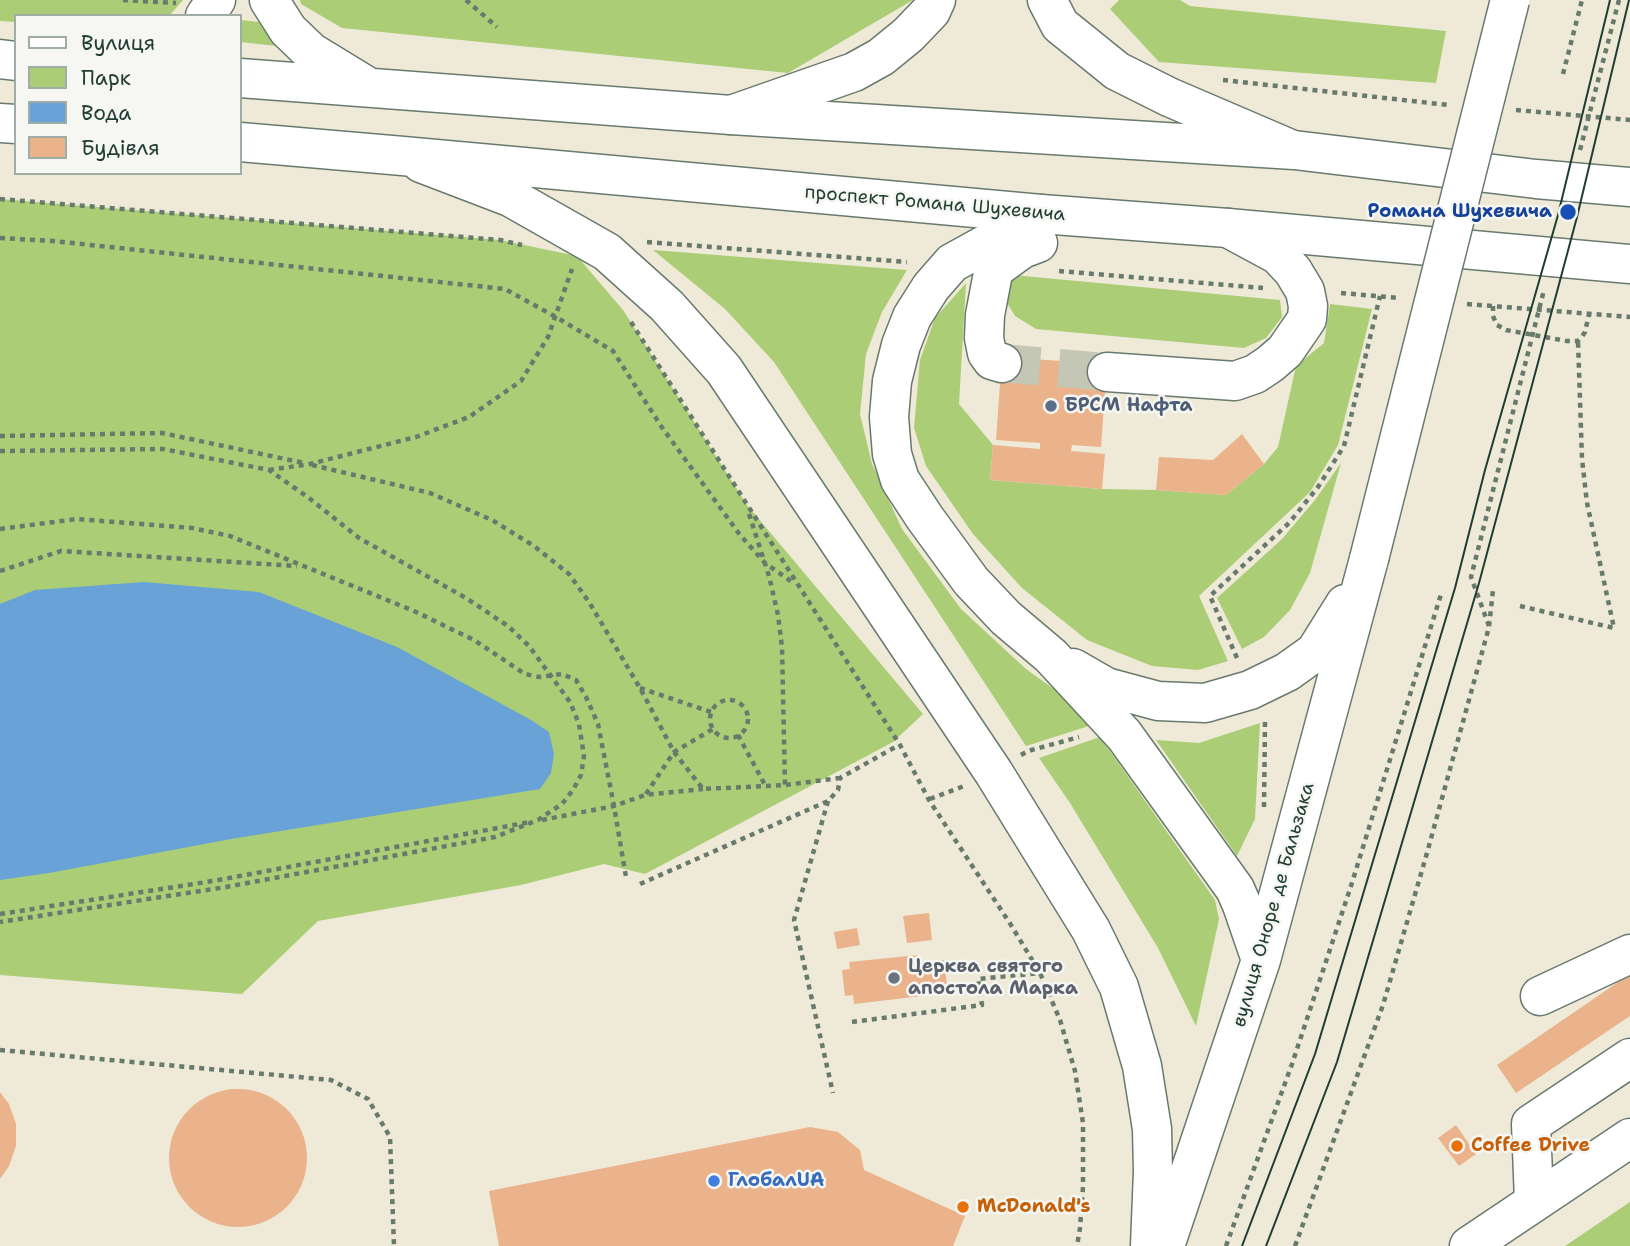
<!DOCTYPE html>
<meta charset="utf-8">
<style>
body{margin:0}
#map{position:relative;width:1630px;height:1246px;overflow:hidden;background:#efead7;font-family:"Shantell Sans",sans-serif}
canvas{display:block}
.legend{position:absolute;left:14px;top:14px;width:228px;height:161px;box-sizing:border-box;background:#f6f6f2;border:2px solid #a0aca6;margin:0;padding:9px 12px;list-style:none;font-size:21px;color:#1f3d34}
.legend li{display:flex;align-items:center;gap:14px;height:35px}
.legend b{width:35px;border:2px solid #a0aca6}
</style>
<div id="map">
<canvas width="1630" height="1246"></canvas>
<ul class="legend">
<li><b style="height:9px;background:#fff"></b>Вулиця</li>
<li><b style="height:19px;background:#aacd76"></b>Парк</li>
<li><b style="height:19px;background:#68a2d7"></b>Вода</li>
<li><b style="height:19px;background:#eab38b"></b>Будівля</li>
</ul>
</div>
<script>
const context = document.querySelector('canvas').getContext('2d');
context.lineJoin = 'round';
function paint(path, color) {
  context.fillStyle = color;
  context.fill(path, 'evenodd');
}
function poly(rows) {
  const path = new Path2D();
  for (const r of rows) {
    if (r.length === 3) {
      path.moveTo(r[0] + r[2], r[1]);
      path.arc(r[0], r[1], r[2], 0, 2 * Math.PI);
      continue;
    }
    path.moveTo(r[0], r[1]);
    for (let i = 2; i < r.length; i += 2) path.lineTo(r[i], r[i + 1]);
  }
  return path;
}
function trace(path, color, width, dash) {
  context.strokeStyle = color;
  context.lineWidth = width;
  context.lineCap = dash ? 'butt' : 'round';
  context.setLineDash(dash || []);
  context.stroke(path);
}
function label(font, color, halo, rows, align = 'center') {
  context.font = font + ' "Shantell Sans",sans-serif';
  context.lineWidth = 5;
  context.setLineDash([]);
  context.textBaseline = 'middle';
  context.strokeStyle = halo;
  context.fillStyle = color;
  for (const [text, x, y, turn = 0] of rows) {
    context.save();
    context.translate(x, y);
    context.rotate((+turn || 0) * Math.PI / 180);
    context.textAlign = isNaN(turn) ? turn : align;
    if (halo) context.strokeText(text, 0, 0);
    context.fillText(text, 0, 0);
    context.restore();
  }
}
paint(poly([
 [0,0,183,0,169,16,16,16,16,22,0,21],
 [300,0,913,0,788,73,342,28,301,4],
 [1119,0,1180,0,1190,6,1446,31,1436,83,1159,62,1110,9],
 [240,20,261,22,277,46,240,42],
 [0,199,500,240,577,256,623,310,747,505,923,714,893,742,645,874,604,864,521,885,318,921,242,994,0,975],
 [653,250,907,270,882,312,866,354,860,414,872,464,902,529,961,609,1026,669,1062,695,1092,725,1026,746,774,362,725,309],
 [1013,275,1280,300,1282,317,1266,338,1244,348,1036,329,1015,316,1006,301,1005,287],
 [966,283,959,404,993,445,990,480,1102,489,1156,490,1226,495,1264,464,1278,447,1296,366,1324,343,1330,304,1372,309,1338,445,1310,492,1199,596,1228,661,1198,670,1152,666,1087,640,1022,588,973,534,926,466,914,428,920,360,935,318],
 [1341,463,1310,573,1290,610,1264,637,1242,649,1217,598,1282,539,1315,500],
 [1260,723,1255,819,1237,856,1156,740,1199,743],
 [1100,737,1215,900,1219,919,1196,1026,1158,948,1070,803,1039,758],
 [1630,1202,1630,1246,1565,1246]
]), '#aacd76');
paint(poly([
 [144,582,259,592,397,647,531,720,549,732,554,754,551,773,540,789,231,839,49,873,0,880,0,604,35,590]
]), '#68a2d7');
paint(poly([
 [1002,357,1107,364,1101,447,1072,445,1071,451,1105,454,1102,489,990,480,993,445,1040,449,1040,443,996,440],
 [1242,434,1264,464,1226,495,1156,490,1159,457,1213,460],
 [929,913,932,940,907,943,903,916],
 [857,928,860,945,837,949,834,932],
 [918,955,919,962,944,960,947,986,922,989,922,996,854,1004,853,995,845,996,842,970,850,969,849,962],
 [1630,974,1630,1016,1516,1093,1497,1065],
 [238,1158,69],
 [0,1092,9,1104,16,1124,16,1146,9,1166,0,1179],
 [1456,1125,1476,1154,1459,1166,1438,1138],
 [810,1127,838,1132,860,1150,864,1170,965,1216,953,1246,499,1246,489,1191]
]), '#eab38b');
trace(poly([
 [1002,363,1107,372]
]), '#c5c7b6', 38, [38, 19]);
const minor = poly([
 [1047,0,1060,25,1117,71,1169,97,1288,148],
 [731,115,854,72,881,57,908,35,931,11,936,0],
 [421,163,510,197,607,252,667,306,724,370,994,773,1091,930,1119,987,1142,1066,1152,1129,1153,1171,1150,1246],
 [1041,214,952,263,931,287,912,317,901,345,892,381,889,417,892,454,900,480,925,518,971,581,1006,618,1051,656,1124,735,1235,889,1242,905,1261,960],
 [1002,363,992,360,987,353,984,338,985,315,993,273,997,267,1022,249,1038,243],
 [1107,372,1235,381,1255,374,1270,364,1285,351,1307,319,1308,306,1305,291,1293,271,1278,255,1228,228],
 [1073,668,1106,687,1158,701,1205,703,1250,690,1287,672,1315,652,1345,604],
 [1540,996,1630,954],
 [1534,1201,1531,1124,1630,1058],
 [1165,1246,1261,960,1369,559]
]);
const major = poly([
 [269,0,288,30,311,52,365,85],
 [205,16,216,0],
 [0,59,16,61],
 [240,78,731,115,1294,150,1536,179,1630,187],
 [0,123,16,124],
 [240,142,403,156,1041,214,1228,228,1630,264],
 [1469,1246,1630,1138]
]);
trace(minor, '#687a6d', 41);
trace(major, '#687a6d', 41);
trace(poly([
 [123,0,176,3],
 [466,0,497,27],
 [1563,74,1582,0],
 [1223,80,1448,105],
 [1516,110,1630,120],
 [1580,150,1619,0],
 [0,199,500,240,522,245],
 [0,238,53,241,505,289,556,317,613,351,661,426,740,535,765,563,795,584],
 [647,242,907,262],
 [1059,271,1263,288],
 [1341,293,1399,298],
 [1467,304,1630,317],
 [1493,306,1493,316,1495,321,1497,325,1506,330,1567,341,1578,341,1582,337,1585,332,1589,314],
 [631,322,900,745,929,800,1011,925,1040,973,1060,1020,1075,1071,1083,1123,1083,1187,1080,1228,1077,1246],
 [0,436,162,433,304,463],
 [0,451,163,449,269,470,309,498,359,538,466,598,508,626,529,646,570,702,579,724,584,756,581,775,573,790,562,804,538,820,495,837,226,887,0,922],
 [312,465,430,493,492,520,534,546,569,574,589,602,640,688,674,752,703,789,785,785,840,778],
 [269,470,310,464,416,437,469,417,521,381,548,337,572,269],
 [749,514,769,576,778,615,782,647,785,785],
 [0,529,77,519,192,528,230,536,414,611,474,640,525,674,539,677,562,674,576,680,586,697,598,724,614,806,626,877],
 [0,571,61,551,297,566],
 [1520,606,1614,628,1587,503,1582,459,1578,341],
 [1489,626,1471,577,1544,290],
 [1237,658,1210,596,1289,523,1318,487,1344,446,1380,296],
 [640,688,711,712],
 [729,719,19],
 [738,735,765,785],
 [1021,755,1028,751,1079,737],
 [646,794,674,752,713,729],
 [930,799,964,786],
 [828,801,794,920,833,1093],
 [1264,807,1265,722],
 [542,820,614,806,645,795,703,789],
 [640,884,828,801,838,790,840,778,899,745],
 [0,914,213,881,530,822],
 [852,1022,982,1005,978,979,1040,973],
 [0,1050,331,1080,368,1099,390,1137,394,1246],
 [1226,1246,1292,1064,1351,886,1442,591],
 [1295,1246,1383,1005,1427,853,1489,627,1493,590]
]), '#687a6d', 4.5, [5, 5]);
trace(minor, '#fff', 38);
trace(major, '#fff', 38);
trace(poly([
 [1242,1246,1315,1054,1455,588,1485,470,1558,215,1610,0],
 [1266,1246,1337,1062,1479,583,1577,217,1629,0]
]), '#1f3d34', 2);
const minorBridge = poly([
 [1369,559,1510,0]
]);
trace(minorBridge, '#687a6d', 41, []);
trace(minorBridge, '#fff', 38);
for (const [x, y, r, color] of [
 [1568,212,9,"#1a4fb4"],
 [1051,406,7,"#5c6f8a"],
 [894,978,7,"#6b7280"],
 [1457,1146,7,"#e8710a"],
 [714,1181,7,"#3f7fe0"],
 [963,1207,7,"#e8710a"]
]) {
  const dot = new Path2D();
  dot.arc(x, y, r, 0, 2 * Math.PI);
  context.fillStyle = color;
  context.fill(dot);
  trace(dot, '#f6f6f2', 2.5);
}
label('19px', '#1f3d34', '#f6f6f2', [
 ["проспект Романа Шухевича",935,204,5],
 ["вулиця Оноре де Бальзака",1274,905,-74]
]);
label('bold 19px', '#164399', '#f6f6f2', [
 ["Романа Шухевича",1552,212]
], 'right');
label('bold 19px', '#4e5e75', '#f6f6f2', [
 ["БРСМ Нафта",1065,406]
], 'left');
label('bold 19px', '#5b616d', '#f6f6f2', [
 ["Церква святого",908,967],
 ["апостола Марка",908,989]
], 'left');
label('bold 19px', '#c56008', '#f6f6f2', [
 ["Coffee Drive",1471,1146],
 ["McDonald's",977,1207]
], 'left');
label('bold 19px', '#366cbe', '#f6f6f2', [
 ["ГлобалUA",728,1181]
], 'left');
</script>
